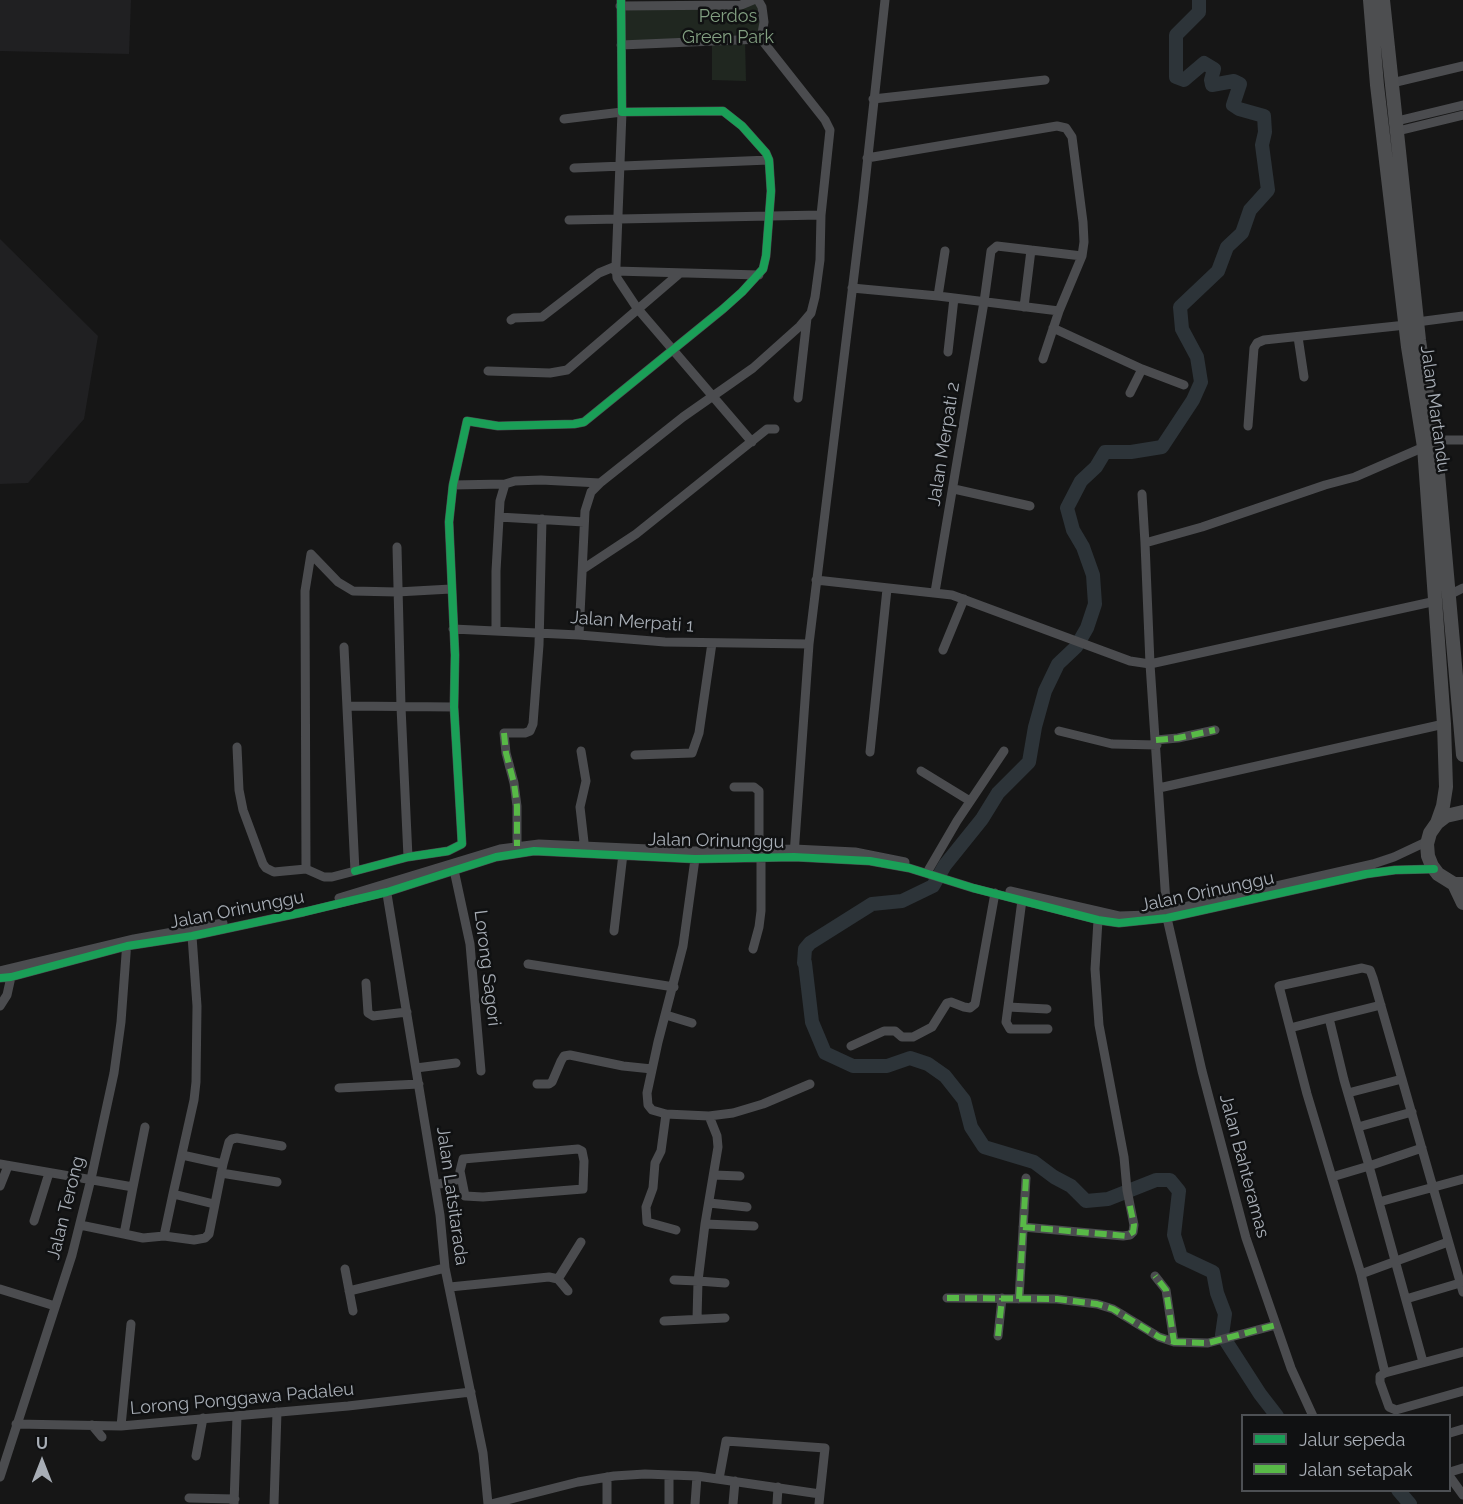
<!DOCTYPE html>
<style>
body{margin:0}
#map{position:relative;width:1463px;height:1504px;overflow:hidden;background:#161616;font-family:Raleway,sans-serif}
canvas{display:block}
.legend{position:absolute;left:1241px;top:1414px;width:210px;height:78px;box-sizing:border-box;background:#101112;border:2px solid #4d5054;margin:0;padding:8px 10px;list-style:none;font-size:18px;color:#a8aeb6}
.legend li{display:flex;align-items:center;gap:12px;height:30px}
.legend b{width:30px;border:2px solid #4d5054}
.north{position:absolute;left:12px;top:1432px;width:60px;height:60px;-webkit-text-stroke:4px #101112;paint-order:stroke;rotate:0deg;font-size:16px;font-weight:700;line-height:24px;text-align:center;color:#a8aeb6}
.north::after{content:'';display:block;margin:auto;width:21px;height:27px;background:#a8aeb6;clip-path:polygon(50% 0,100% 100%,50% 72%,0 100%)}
</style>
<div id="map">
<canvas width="1463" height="1504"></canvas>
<ul class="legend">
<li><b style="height:8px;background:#1a9f57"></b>Jalur sepeda</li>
<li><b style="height:8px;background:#58b947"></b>Jalan setapak</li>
</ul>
<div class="north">U</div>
</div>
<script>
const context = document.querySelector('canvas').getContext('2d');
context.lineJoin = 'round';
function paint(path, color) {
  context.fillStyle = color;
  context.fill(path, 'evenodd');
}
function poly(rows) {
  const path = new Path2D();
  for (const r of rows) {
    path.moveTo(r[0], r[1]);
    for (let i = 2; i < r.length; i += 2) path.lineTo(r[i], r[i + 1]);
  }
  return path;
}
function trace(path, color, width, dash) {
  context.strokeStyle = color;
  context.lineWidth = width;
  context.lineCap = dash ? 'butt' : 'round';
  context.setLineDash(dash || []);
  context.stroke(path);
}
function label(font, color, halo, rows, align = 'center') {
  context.font = font + ' Raleway,sans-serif';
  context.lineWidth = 5;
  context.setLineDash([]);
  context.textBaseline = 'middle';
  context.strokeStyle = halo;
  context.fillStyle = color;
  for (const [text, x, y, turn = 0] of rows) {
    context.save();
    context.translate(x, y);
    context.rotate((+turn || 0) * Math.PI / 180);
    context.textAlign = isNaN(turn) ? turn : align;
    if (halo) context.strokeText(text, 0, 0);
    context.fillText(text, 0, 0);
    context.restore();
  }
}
paint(poly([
 [0,0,131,0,129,54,0,51],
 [0,239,98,336,84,419,28,483,0,484]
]), '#202022');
paint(poly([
 [757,0,763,13,761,39,745,39,746,81,712,80,712,42,621,45,621,7]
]), '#202720');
trace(poly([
 [804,963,805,949,810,943,872,904,902,901,933,886,945,865,982,819,998,793,1029,762,1035,727,1045,691,1058,664,1076,647,1087,628,1095,604,1093,575,1083,547,1073,530,1067,508,1081,481,1096,467,1105,452,1131,452,1162,447,1193,400,1201,382,1197,357,1182,329,1180,307,1218,271,1227,247,1242,233,1250,210,1268,190,1262,145,1265,132,1264,116,1239,109,1233,105,1240,84,1234,81,1212,85,1211,80,1214,69,1204,63,1184,80,1176,77,1176,35,1199,12,1199,0],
 [805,963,812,1022,825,1053,853,1066,887,1066,910,1058,928,1064,945,1076,964,1100,971,1127,984,1147,1034,1162,1054,1177,1071,1186,1086,1201,1108,1199,1156,1180,1170,1180,1179,1191,1174,1235,1181,1257,1213,1272,1217,1293,1225,1314,1222,1335,1260,1394,1277,1416],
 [1398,1490,1410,1504]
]), '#2d3439', 14);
trace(poly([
 [758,0,762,7,764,22,761,39],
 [620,6,741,5,753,0],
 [621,45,761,39,825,120,830,130,821,215],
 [1392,83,1463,66],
 [873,99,1045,80],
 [564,119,622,112,616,266,617,278,637,308,752,442],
 [1397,121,1463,105],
 [1398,131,1463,115],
 [867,158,1057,126,1066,128,1072,137,1083,222,1084,242,1082,256,1059,311],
 [574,168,769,160],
 [615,271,759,275],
 [852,288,938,296,1059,311,1043,359],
 [938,296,945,251],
 [1024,307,1031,250],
 [511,320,514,318,542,317,599,273,616,266],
 [1417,322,1463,316],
 [1053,328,1142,369,1184,385],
 [1298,337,1304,377],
 [948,352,954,298],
 [488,371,550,373,567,370,680,273],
 [1130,393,1142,369],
 [798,398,807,318],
 [1248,426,1254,348,1257,343,1264,340,1406,325],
 [1435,440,1463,440],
 [453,485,505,484],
 [954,489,1030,506],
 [1142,494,1145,543],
 [499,517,584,522],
 [397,547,401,707,408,857],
 [583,569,636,534,767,429,775,429],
 [816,580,952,595,1130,661,1150,664,1436,601],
 [935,592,984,302,991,251,997,246,1082,256],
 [1449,595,1463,588],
 [453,629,579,635,665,642,809,644],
 [496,630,496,571,500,501,505,484,515,481,541,480,600,483,683,417,753,368,800,326,811,313,815,297,820,260,821,215,569,220],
 [579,635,585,511,591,492,600,483],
 [344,647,355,871,332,877,324,877,306,869,305,591,311,554,338,582,353,591,397,592,451,589],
 [943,650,964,599],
 [347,706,454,707],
 [1059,731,1112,744,1157,745],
 [1156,740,1178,738,1215,730],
 [237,747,239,790,243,810,263,864,266,868,274,872,306,869],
 [581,751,586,781,580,807,585,851],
 [870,752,887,589],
 [635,755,692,753,699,733,712,643],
 [921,771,970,801],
 [734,787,754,787,759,791,759,849],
 [1159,788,1444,724],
 [517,846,517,806,514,783,506,753,504,733,525,733,530,731,533,724,539,645,542,519],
 [794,855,809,644,863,202,885,0],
 [695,859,683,946,658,1042,647,1093,648,1105,652,1110,666,1114,709,1116,733,1113,763,1104,810,1084],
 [929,869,957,821,1004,751],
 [454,870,470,944,481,1071],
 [355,871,408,857,448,851,462,844,454,707,455,655,449,522,453,485,467,421,498,426,574,424,584,422,723,309,742,292,763,269,766,256,771,191,769,160,766,153,742,126,723,111,622,112,621,0],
 [386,888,440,1215,445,1268,483,1453,488,1504],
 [1010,891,1119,916,1149,915,1373,864,1394,857,1428,841],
 [339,898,500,849,539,844,693,851,794,849,855,852,905,862],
 [1022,900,1006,1022,1010,1029,1048,1029],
 [614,931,623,854],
 [753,949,759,927,761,911,761,859],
 [528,964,674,987],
 [0,971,134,939,223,923],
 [0,978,11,977,127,946,192,936,304,912,387,892,496,857,534,851,695,859,794,857,870,861,909,868,973,888,1098,920,1119,923,1167,918,1366,874,1395,870,1434,869],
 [366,983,368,1013,373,1016,407,1012],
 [0,1006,7,995,11,977],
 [1008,1007,1047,1009],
 [666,1015,692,1023],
 [1329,1018,1381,1005],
 [1290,1028,1329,1018,1344,1080,1369,1166,1422,1148],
 [851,1046,884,1031,895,1031,902,1037,913,1037,932,1027,947,1003,951,1002,964,1007,970,1008,975,1004,995,893],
 [416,1068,456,1063],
 [537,1084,549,1084,552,1082,561,1061,564,1056,570,1055,623,1066,652,1069],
 [339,1088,419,1084],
 [1348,1093,1402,1079],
 [666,1114,661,1151,655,1163,653,1188,646,1207,647,1222,676,1230],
 [1358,1127,1412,1112],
 [578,1149,582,1151,584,1161,583,1189,483,1197,465,1196,460,1171,463,1159,578,1149],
 [182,1155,223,1164],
 [0,1164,133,1187,124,1234,80,1225],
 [221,1173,277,1182],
 [714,1175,740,1176],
 [1332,1177,1369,1166,1423,1362],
 [435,1185,460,1179],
 [0,1186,8,1166],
 [133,1187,145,1127],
 [173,1194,214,1204],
 [1379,1202,1463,1179],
 [709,1203,747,1207],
 [34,1221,49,1173],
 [705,1224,754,1226],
 [1023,1227,1123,1236,1130,1235,1133,1232,1134,1225,1127,1190,1124,1157,1099,1025,1095,969,1098,920],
 [124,1234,143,1238,164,1236,173,1194,194,1100,196,1082,197,1006,192,936],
 [164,1236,194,1240,205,1238,209,1234,223,1164,229,1142,232,1139,237,1138,282,1146],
 [1448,1242,1361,1274,1385,1373,1380,1376,1380,1382,1389,1407,1396,1410,1463,1391],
 [345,1269,353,1311],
 [1361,1274,1307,1094,1279,986,1362,968,1370,970,1373,978,1463,1292],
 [558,1279,581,1242],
 [674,1280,698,1281,705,1224,718,1147,717,1136,709,1116],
 [450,1287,549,1277,558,1279,568,1291],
 [0,1289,55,1306],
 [349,1291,445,1268],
 [947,1298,1057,1299,1097,1304,1113,1309,1159,1337,1174,1342,1166,1290,1155,1276],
 [1019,1299,1026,1178],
 [1406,1299,1460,1283],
 [697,1319,698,1281,725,1283],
 [664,1321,725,1318],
 [998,1336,1002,1298],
 [1174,1342,1208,1343,1276,1325],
 [1385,1373,1463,1352],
 [1313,1416,1291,1368,1246,1238,1202,1071,1167,918,1150,664,1145,543,1202,527,1325,485,1355,477,1424,447],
 [16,1424,121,1426,348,1406,471,1392],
 [92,1425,102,1437],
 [121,1426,131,1324],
 [1450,1433,1463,1429],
 [196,1456,203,1418],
 [1450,1472,1463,1468],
 [669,1475,669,1504],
 [0,1477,72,1255,91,1179,114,1073,121,1022,127,941],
 [1450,1477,1463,1495],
 [719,1479,726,1441,825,1448,820,1494],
 [189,1498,235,1499],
 [234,1504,237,1416],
 [274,1504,277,1412],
 [491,1504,578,1482,614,1476,645,1474,697,1476,820,1494,819,1504],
 [607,1504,607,1477],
 [695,1504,697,1476],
 [733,1504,735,1481],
 [777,1504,778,1487]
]), '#4b4c4f', 9);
trace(poly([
 [1370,0,1377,85,1408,347,1424,447,1444,724,1446,787,1443,806,1437,823],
 [1383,0,1419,340,1437,462,1463,755],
 [1463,812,1446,816,1437,823,1430,833,1427,844,1428,856,1432,866,1438,874,1454,884,1463,884],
 [1454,884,1463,903]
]), '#4d4e50', 14);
trace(poly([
 [504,733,506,753,514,783,517,806,517,846],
 [1156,740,1178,738,1215,730],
 [1023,1227,1126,1236,1133,1232,1134,1225,1129,1202],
 [947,1298,1057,1299,1097,1304,1113,1309,1159,1337,1174,1342,1166,1290,1155,1276],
 [1019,1299,1026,1178],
 [998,1336,1002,1298],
 [1174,1342,1208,1343,1276,1325]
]), '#58b947', 6, [12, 6]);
trace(poly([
 [355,871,408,857,448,851,462,844,454,707,455,655,449,522,453,485,467,421,498,426,574,424,584,422,723,309,742,292,763,269,766,256,771,191,769,160,766,153,742,126,723,111,622,112,621,0],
 [0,978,11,977,127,946,192,936,304,912,387,892,496,857,534,851,695,859,794,857,870,861,909,868,973,888,1098,920,1119,923,1167,918,1366,874,1395,870,1434,869]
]), '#1a9f57', 8);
label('18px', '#829f81', '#101112', [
 ["Perdos",728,17],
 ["Green Park",728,38]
]);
label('18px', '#a8aeb6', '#101112', [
 ["Jalan Martandu",1435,409,82],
 ["Jalan Merpati 2",944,444,-81],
 ["Jalan Merpati 1",632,622,4],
 ["Jalan Orinunggu",716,841,1],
 ["Jalan Orinunggu",1207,892,-12],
 ["Jalan Orinunggu",237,910,-11],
 ["Lorong Sagori",487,968,83],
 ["Jalan Bahteramas",1244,1166,75],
 ["Jalan Latsitarada",452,1196,82],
 ["Jalan Terong",66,1208,-76],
 ["Lorong Ponggawa Padaleu",242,1399,-5]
]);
</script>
